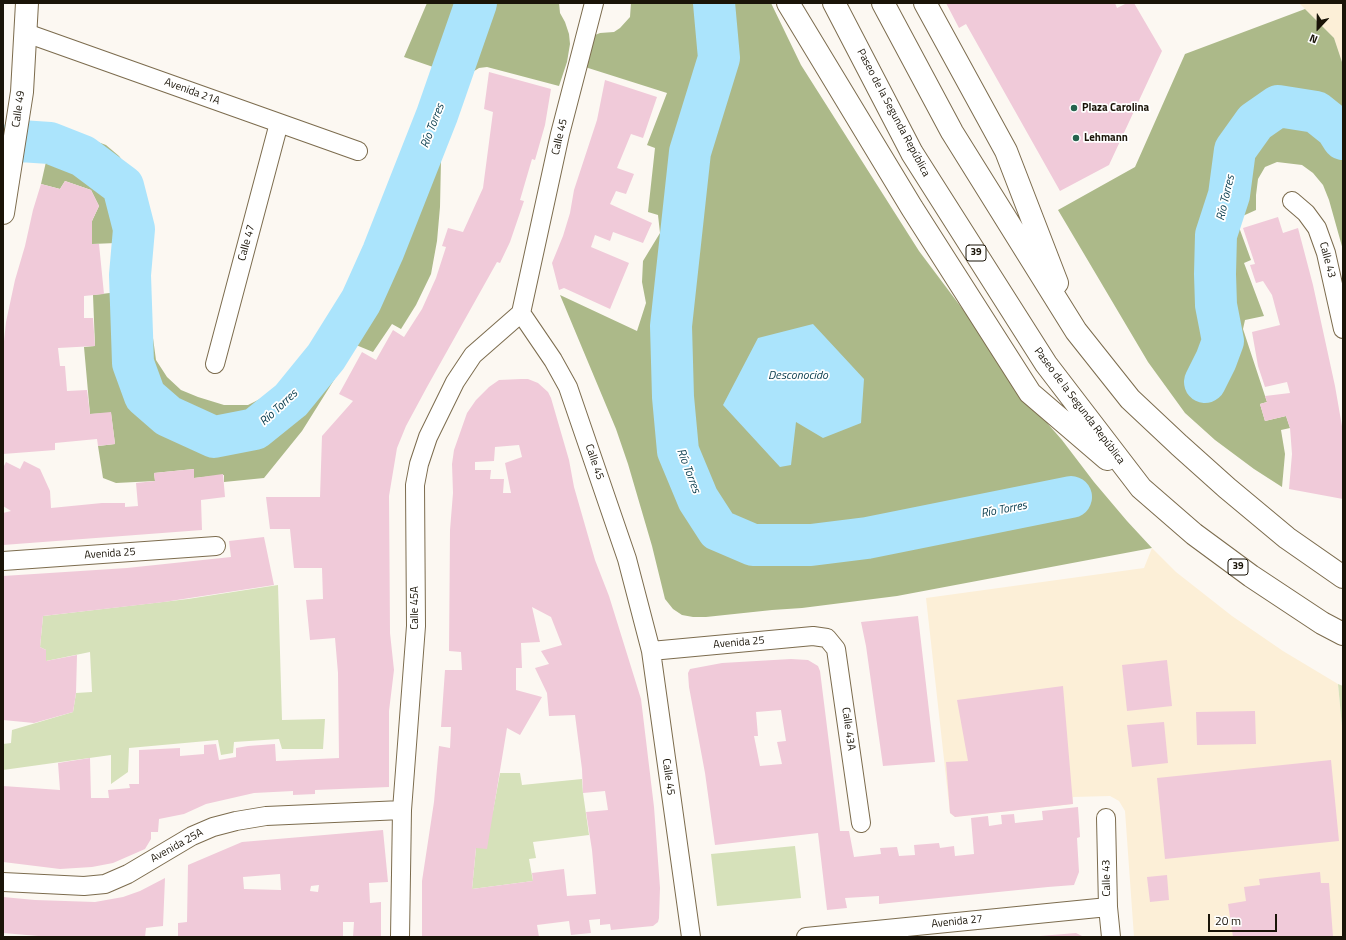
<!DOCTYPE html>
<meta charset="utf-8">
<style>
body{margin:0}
#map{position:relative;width:1346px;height:940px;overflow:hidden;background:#fcf8f2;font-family:"Titillium Web",sans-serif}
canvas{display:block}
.frame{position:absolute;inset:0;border:4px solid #1a1408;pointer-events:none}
.north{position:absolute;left:1298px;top:8px;width:40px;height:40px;-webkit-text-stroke:3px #fff;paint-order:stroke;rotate:202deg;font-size:11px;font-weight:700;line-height:16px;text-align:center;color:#1a1408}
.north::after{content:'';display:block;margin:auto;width:14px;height:18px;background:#1a1408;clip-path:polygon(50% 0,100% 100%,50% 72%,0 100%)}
.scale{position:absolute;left:1208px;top:914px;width:69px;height:18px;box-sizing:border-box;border:2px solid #1a1408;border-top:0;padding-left:5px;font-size:12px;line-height:14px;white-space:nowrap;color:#1a1408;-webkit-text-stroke:3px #fff;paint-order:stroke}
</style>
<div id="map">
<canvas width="1346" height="940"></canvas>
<div class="frame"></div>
<div class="north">N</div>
<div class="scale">20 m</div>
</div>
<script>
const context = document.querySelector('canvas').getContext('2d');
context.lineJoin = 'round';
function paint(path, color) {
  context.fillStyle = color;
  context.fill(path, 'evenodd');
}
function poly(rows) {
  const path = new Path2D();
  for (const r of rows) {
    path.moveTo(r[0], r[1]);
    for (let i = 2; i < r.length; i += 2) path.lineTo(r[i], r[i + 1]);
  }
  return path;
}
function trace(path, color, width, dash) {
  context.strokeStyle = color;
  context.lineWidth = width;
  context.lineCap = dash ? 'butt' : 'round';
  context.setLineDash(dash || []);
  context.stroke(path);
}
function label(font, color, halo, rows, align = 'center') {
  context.font = font + ' "Titillium Web",sans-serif';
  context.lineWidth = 3.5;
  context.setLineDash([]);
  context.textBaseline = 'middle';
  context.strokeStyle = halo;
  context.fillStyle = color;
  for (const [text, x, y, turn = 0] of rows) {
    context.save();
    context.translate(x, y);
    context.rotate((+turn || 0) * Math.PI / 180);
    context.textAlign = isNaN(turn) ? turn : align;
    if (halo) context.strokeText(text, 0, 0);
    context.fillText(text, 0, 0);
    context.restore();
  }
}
paint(poly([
 [1299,3,1343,3,1343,65,1334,38],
 [1152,548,1176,572,1232,616,1283,651,1338,684,1343,737,1343,937,1134,937,1125,811,1119,801,1110,796,1073,797,1073,804,955,817,950,813,926,598,1144,568]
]), '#fcefd7');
paint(poly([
 [278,585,282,720,325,719,323,749,282,749,279,739,234,742,233,753,221,755,218,740,129,748,128,772,111,784,111,755,3,770,3,744,11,743,12,730,73,712,76,693,92,692,90,652,46,661,46,650,40,647,43,616,188,599],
 [1338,684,1343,686,1343,737],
 [500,773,520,773,522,785,582,779,583,793,589,835,533,842,536,858,529,859,533,881,472,889,476,848,493,811],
 [795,846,801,898,717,906,711,854]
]), '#d6e1ba');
paint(poly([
 [427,3,559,3,560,13,565,22,569,34,570,44,567,62,559,86,487,67,479,68,471,73,466,80,441,160,440,207,437,241,431,274,416,305,401,329,392,324,373,352,356,345,302,431,264,478,224,482,224,475,194,478,194,469,154,473,155,481,116,483,103,478,98,446,115,444,111,413,90,414,84,347,95,346,93,295,118,292,116,243,92,244,92,221,99,206,91,190,65,181,60,189,41,184,54,126,106,145,119,156,132,173,142,190,148,208,153,234,146,269,150,316,156,360,167,377,181,390,198,397,224,405,248,405,272,393,294,370,318,340,338,308,357,272,439,69,404,57],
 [631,3,771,3,801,65,919,251,976,327,1033,399,1048,424,1062,440,1094,482,1127,521,1152,548,897,596,802,608,772,610,706,617,693,617,682,615,673,609,665,599,652,546,628,464,616,429,560,295,637,331,646,303,642,282,643,261,660,233,658,215,648,212,655,148,647,145,667,93,585,67,595,35,600,33,614,32,620,28,630,17],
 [1305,9,1334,38,1343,65,1343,250,1329,200,1323,185,1313,173,1302,165,1277,162,1265,167,1258,179,1256,195,1256,210,1236,219,1251,260,1244,263,1264,316,1245,320,1243,329,1267,402,1260,404,1265,421,1286,416,1290,428,1281,430,1285,454,1282,487,1254,469,1215,440,1185,413,1148,362,1058,210,1135,167,1185,54]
]), '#acb989');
paint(poly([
 [813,324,864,379,861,423,823,438,796,422,791,465,780,467,723,405,758,338]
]), '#abe4fc');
trace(poly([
 [714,3,719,58,690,152,671,326,673,397,678,451,698,499,718,530,753,545,811,545,867,538,1071,497],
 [3,148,20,141,50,143,83,156,123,186,134,229,130,275,133,363,145,396,168,416,214,437,255,429,291,400,326,357,361,301,383,252,437,115,476,3],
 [1205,382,1216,360,1223,341,1216,305,1215,274,1216,235,1229,195,1235,150,1255,122,1278,106,1316,112,1336,128,1343,139]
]), '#abe4fc', 42);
paint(poly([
 [946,3,1115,3,1117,8,1127,3,1134,3,1162,51,1109,165,1060,191,966,24,959,28],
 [489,72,551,89,545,125,535,160,532,159,520,200,524,201,510,242,500,263,497,262,427,387,406,426,397,448,389,496,390,633,394,670,389,711,389,787,315,790,315,794,293,795,293,791,254,793,206,804,184,814,159,819,158,832,151,832,151,839,145,849,113,863,92,867,60,869,3,862,3,786,60,790,58,763,90,758,91,798,109,798,108,790,130,788,129,784,139,784,139,750,180,748,180,756,204,754,204,745,216,744,219,760,236,757,236,748,248,746,275,744,276,761,339,758,338,673,335,638,310,640,306,600,323,599,322,568,294,568,290,529,270,529,266,497,320,497,322,436,353,401,339,394,362,352,376,360,393,330,404,337,422,309,436,278,446,247,442,246,448,228,463,232,483,188,493,112,484,109],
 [605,80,657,97,643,138,631,134,617,168,634,174,626,194,616,191,610,204,652,223,643,243,613,232,610,241,595,235,591,247,629,263,610,309,564,288,559,290,552,263,563,236,570,213,574,190,597,120],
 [65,181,91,190,99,206,92,221,92,244,99,244,104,294,84,296,84,318,93,318,95,346,58,348,60,366,65,366,67,391,87,390,90,414,111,412,115,444,98,446,97,439,55,443,55,450,3,454,3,351,6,322,15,280,25,246,33,210,41,184,60,189],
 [1278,217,1283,233,1298,228,1313,285,1335,386,1343,432,1343,499,1289,489,1292,454,1290,428,1286,416,1265,421,1260,404,1267,402,1265,396,1290,393,1287,382,1265,387,1258,366,1252,332,1280,325,1272,295,1263,281,1256,283,1250,265,1255,264,1243,228],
 [521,379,528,379,538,383,548,392,551,398,569,460,574,487,595,560,609,596,641,699,654,807,660,888,659,918,658,922,653,926,611,930,610,924,600,925,600,919,589,920,591,933,571,935,569,921,537,925,539,937,422,937,422,881,434,802,439,746,450,748,451,727,441,727,445,670,462,670,461,652,449,651,450,530,453,493,452,464,454,450,467,413,476,400,489,387,499,380],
 [519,445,522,457,505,463,511,493,503,493,504,479,490,479,491,470,475,470,475,462,494,461,495,447],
 [532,607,551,617,562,645,541,651,549,664,535,668,547,693,549,716,575,715,582,769,583,793,605,791,608,810,586,812,592,850,596,894,567,896,564,869,532,873,533,881,472,889,476,848,487,849,507,728,520,735,542,697,516,690,516,668,522,668,521,643,540,642],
 [24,461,40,469,50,491,51,508,102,503,125,503,125,507,138,506,136,483,155,481,154,473,194,469,194,478,223,474,225,497,201,500,202,530,3,545,3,513,11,511,3,506,3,468,6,462,20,469],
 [264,537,274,585,164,602,43,616,40,647,46,650,46,661,77,655,76,693,73,712,34,723,3,720,3,576,127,568,231,557,229,541],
 [918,616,935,762,883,766,866,646,861,622],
 [791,659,808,660,818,666,820,671,840,831,849,831,854,857,881,854,880,848,897,847,899,856,915,855,914,845,939,843,940,848,954,846,955,856,974,854,971,818,988,816,989,826,1002,824,1001,815,1014,814,1015,823,1043,820,1042,811,1078,807,1080,837,1077,838,1079,872,1074,885,1048,887,879,904,879,896,845,898,847,908,827,910,818,833,715,845,705,773,689,687,688,673,690,669,722,663],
 [781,710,786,741,777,742,782,764,760,766,754,736,758,736,756,712],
 [1167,660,1172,706,1127,711,1122,665],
 [1063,686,1073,804,955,817,950,813,946,762,968,761,957,700],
 [1255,711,1256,744,1197,745,1196,712],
 [1164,722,1168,763,1132,767,1127,725],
 [1331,760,1339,841,1165,859,1157,778],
 [383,830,388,882,369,883,370,903,381,902,381,937,353,937,354,922,343,922,343,937,178,937,178,923,187,922,188,865,242,842],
 [280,874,281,890,244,889,243,877],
 [319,885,318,892,310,891,311,886],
 [1320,872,1321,883,1329,883,1333,937,1233,937,1228,904,1246,901,1244,887,1260,885,1259,879],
 [1167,875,1169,900,1150,902,1147,877],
 [165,878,163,926,146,928,145,937,50,937,3,933,3,897,35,900,95,902,123,897,140,891],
 [1076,933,1084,937,1040,937,1040,936]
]), '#f0cad9');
const street = poly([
 [594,3,560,134,521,313,553,360,568,387,627,559,651,651,691,937],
 [26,33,358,151],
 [1292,201,1306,213,1317,228,1326,253,1343,329],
 [215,364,279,123],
 [3,561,216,546],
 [651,651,813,636,827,638,836,649,861,823],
 [1106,818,1108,907,1111,937],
 [3,882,84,886,105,884,128,874,192,836,213,827,236,821,266,816,402,810],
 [400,937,402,810,416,626,415,485,419,464,428,437,455,382,473,355,521,313],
 [806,937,1108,907]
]);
const secondary = poly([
 [3,213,22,92,27,3]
]);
const highway = poly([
 [788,3,912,208,1030,393,1107,459],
 [834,3,912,153,1046,364,1141,488,1194,534,1251,576,1322,623,1343,634],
 [883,3,952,132,1076,331,1130,399,1179,445,1227,488,1287,538,1343,577],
 [925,3,1006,151,1057,283]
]);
trace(street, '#7c6c4e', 20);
trace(secondary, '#7c6c4e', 24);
trace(highway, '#7c6c4e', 24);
trace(street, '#fff', 18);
trace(secondary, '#fff', 22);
trace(highway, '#fff', 22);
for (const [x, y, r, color] of [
 [1074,108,4,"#26634e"],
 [1076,138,4,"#26634e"]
]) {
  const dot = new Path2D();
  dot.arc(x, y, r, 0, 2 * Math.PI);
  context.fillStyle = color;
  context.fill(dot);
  trace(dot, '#fff', 1.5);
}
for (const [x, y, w] of [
 [976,253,20],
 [1238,567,20]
]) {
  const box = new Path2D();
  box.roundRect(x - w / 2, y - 8, w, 16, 3);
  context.fillStyle = '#fff';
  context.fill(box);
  trace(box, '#1a1408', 1);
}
label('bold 10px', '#1a1408', null, [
 ["39",976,253],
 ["39",1238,567]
]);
label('11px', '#1a1408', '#fff', [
 ["Avenida 21A",192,92,20],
 ["Calle 49",19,109,-82],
 ["Paseo de la Segunda República",893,113,62],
 ["Calle 45",560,137,-77],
 ["Calle 47",247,243,-75],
 ["Calle 43",1327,260,75],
 ["Paseo de la Segunda República",1079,406,53],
 ["Calle 45",594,462,71],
 ["Avenida 25",110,554,-4],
 ["Calle 45A",415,608,-90],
 ["Avenida 25",739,643,-5],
 ["Calle 43A",848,729,82],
 ["Calle 45",668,777,82],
 ["Avenida 25A",177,846,-29],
 ["Calle 43",1107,878,-91],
 ["Avenida 27",957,922,-6]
]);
label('bold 11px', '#1a1408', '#fff', [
 ["Plaza Carolina",1082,108],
 ["Lehmann",1084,138]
], 'left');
label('italic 12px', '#093c4d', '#fff', [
 ["Río Torres",433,126,-69],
 ["Río Torres",1226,198,-77],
 ["Desconocido",798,376],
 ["Río Torres",279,408,-43],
 ["Río Torres",688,471,69],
 ["Río Torres",1004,510,-11]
]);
</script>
